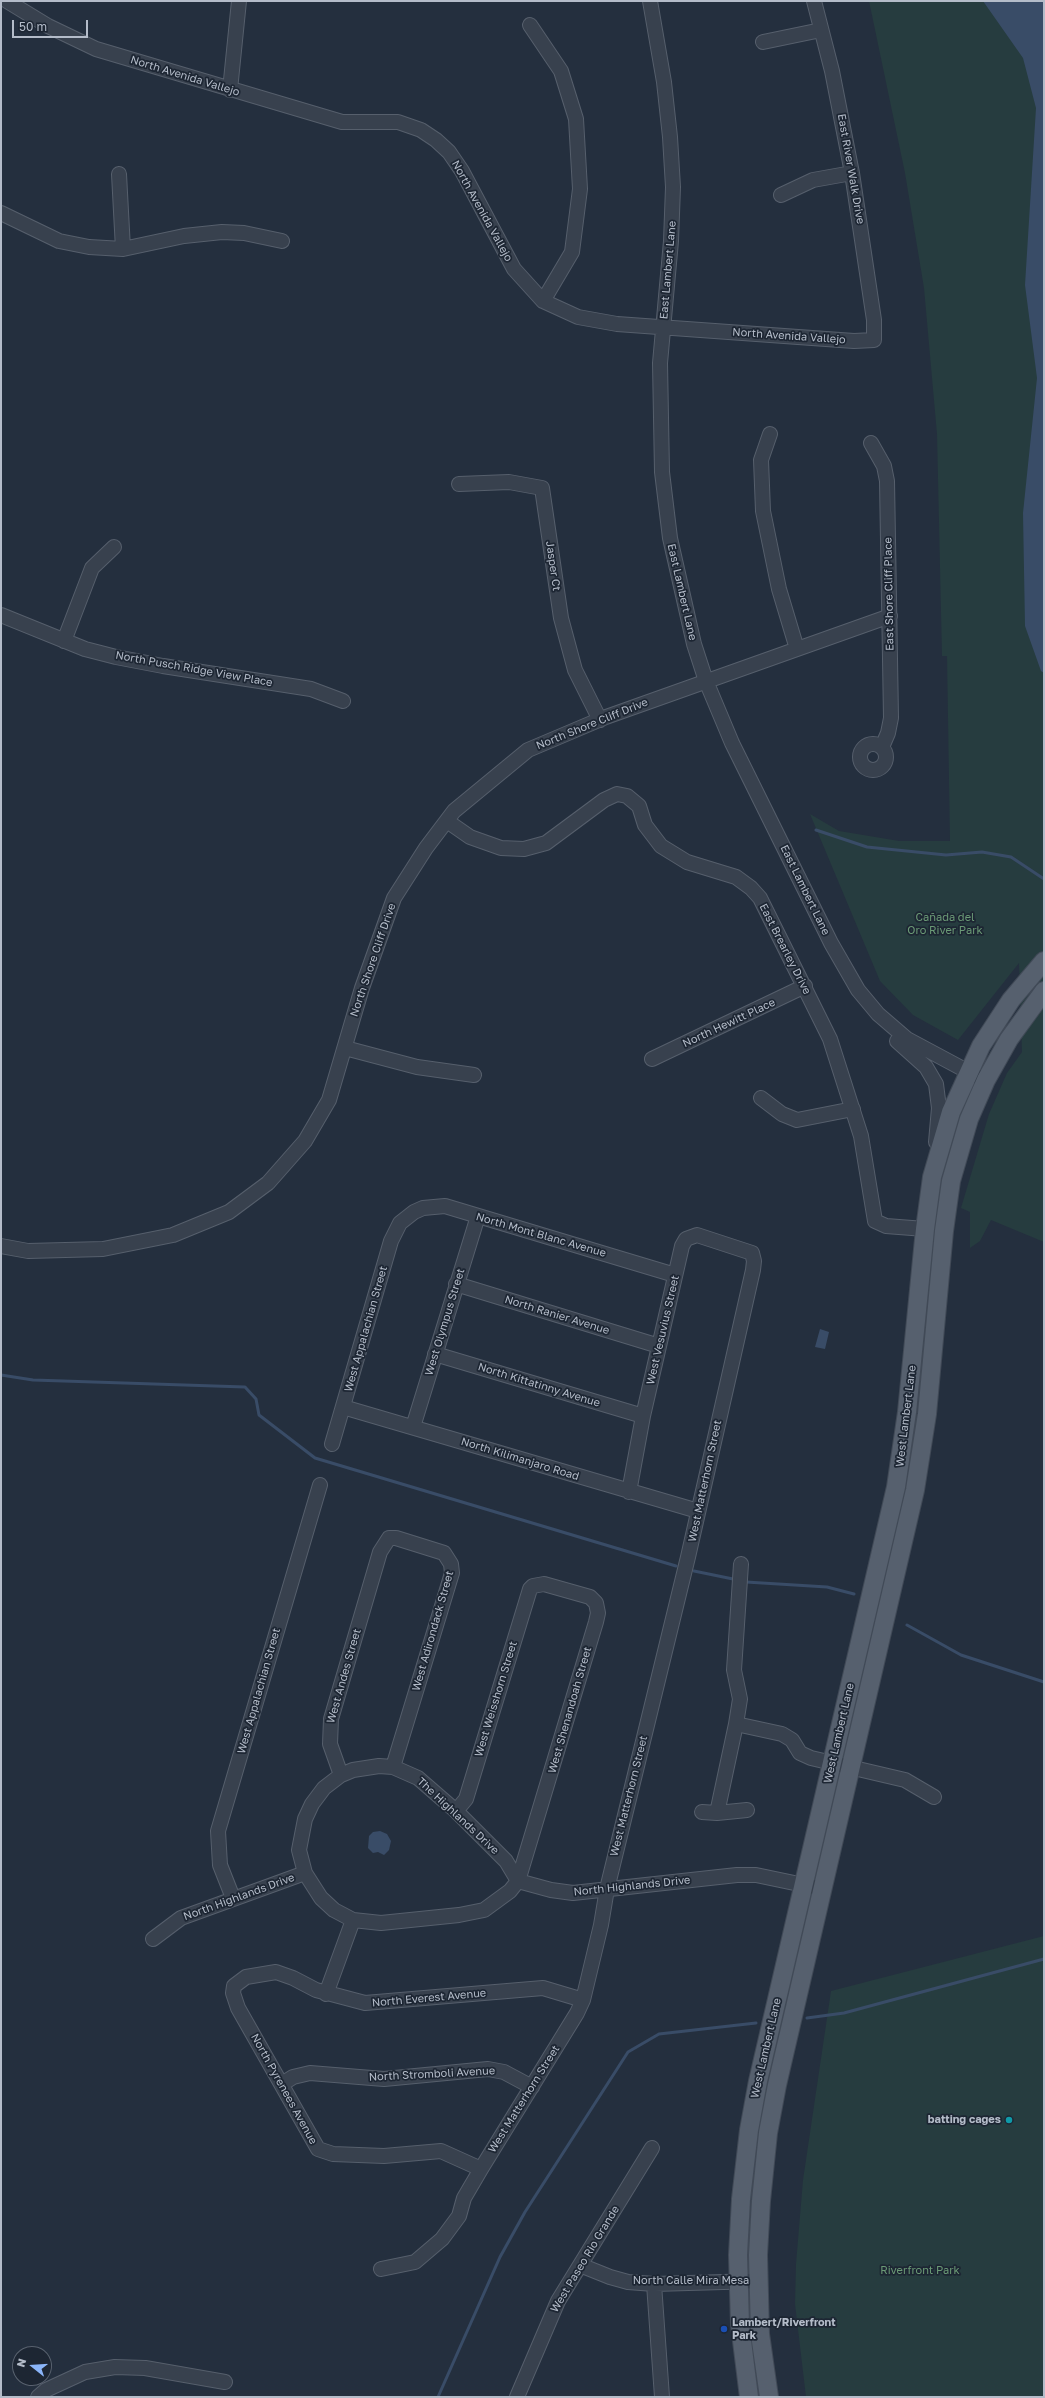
<!DOCTYPE html>
<meta charset="utf-8">
<style>
body{margin:0}
#map{position:relative;width:1045px;height:2398px;overflow:hidden;background:#242f3e;font-family:"Golos Text",sans-serif}
canvas{display:block}
.frame{position:absolute;inset:0;border:2px solid #b4bcc9;pointer-events:none}
.north{position:absolute;left:12px;top:2346px;width:40px;height:40px;box-sizing:border-box;background:#1d2633;border:1px solid #59626f;border-radius:50%;rotate:287deg;font-size:11px;font-weight:700;line-height:16px;text-align:center;color:#b4bcc9}
.north::after{content:'';display:block;margin:auto;width:14px;height:18px;background:#8ab4f8;clip-path:polygon(50% 0,100% 100%,50% 72%,0 100%)}
.scale{position:absolute;left:12px;top:20px;width:76px;height:18px;box-sizing:border-box;border:2px solid #b4bcc9;border-top:0;padding-left:5px;font-size:12px;line-height:14px;white-space:nowrap;color:#b4bcc9;-webkit-text-stroke:3px #1d2633;paint-order:stroke}
</style>
<div id="map">
<canvas width="1045" height="2398"></canvas>
<div class="frame"></div>
<div class="north">N</div>
<div class="scale">50 m</div>
</div>
<script>
const context = document.querySelector('canvas').getContext('2d');
context.lineJoin = 'round';
function paint(path, color) {
  context.fillStyle = color;
  context.fill(path, 'evenodd');
}
function poly(rows) {
  const path = new Path2D();
  for (const r of rows) {
    if (r.length === 3) {
      path.moveTo(r[0] + r[2], r[1]);
      path.arc(r[0], r[1], r[2], 0, 2 * Math.PI);
      continue;
    }
    path.moveTo(r[0], r[1]);
    for (let i = 2; i < r.length; i += 2) path.lineTo(r[i], r[i + 1]);
  }
  return path;
}
function trace(path, color, width, dash) {
  context.strokeStyle = color;
  context.lineWidth = width;
  context.lineCap = dash ? 'butt' : 'round';
  context.setLineDash(dash || []);
  context.stroke(path);
}
function label(font, color, halo, rows, align = 'center') {
  context.font = font + ' "Golos Text",sans-serif';
  context.lineWidth = 3.5;
  context.setLineDash([]);
  context.textBaseline = 'middle';
  context.strokeStyle = halo;
  context.fillStyle = color;
  for (const [text, x, y, turn = 0] of rows) {
    context.save();
    context.translate(x, y);
    context.rotate((+turn || 0) * Math.PI / 180);
    context.textAlign = isNaN(turn) ? turn : align;
    if (halo) context.strokeText(text, 0, 0);
    context.fillText(text, 0, 0);
    context.restore();
  }
}
paint(poly([
 [869,1,1044,1,1044,1242,991,1220,980,1241,970,1248,970,1212,961,1208,989,1114,1007,1073,1022,1052,1019,963,958,1040,913,1015,880,981,810,814,839,831,899,841,950,841,947,656,942,656,937,434,924,288,905,173],
 [1044,1936,1044,2397,806,2397,795,2304,796,2264,803,2180,831,1991]
]), '#263c3f');
paint(poly([
 [983,1,1044,1,1044,673,1041,671,1025,626,1023,513,1037,378,1025,285,1036,108,1023,58],
 [820,1329,829,1332,825,1349,815,1347],
 [380,1831,387,1834,391,1841,389,1850,384,1855,378,1852,373,1853,368,1848,369,1836,373,1832]
]), '#394c67');
trace(poly([
 [816,830,867,847,946,855,982,852,1011,857,1044,879],
 [1,1375,33,1380,245,1387,256,1399,259,1415,315,1458,676,1566],
 [694,1571,733,1579],
 [746,1582,827,1587,854,1594],
 [907,1625,961,1655,1044,1682],
 [807,2018,844,2013,1044,1959],
 [438,2397,500,2257,525,2212,628,2052,659,2034,756,2023]
]), '#394c67', 3);
const minor = poly([
 [7,1,48,26,96,49,342,122,398,122,421,130,436,140,449,152,462,171,514,269,543,301,578,317,617,324,854,341,874,340,874,320,852,173,832,71,814,1],
 [650,1,664,82,670,137,673,187,671,241,660,363,662,472,670,538,694,644,706,681,732,743,831,943,858,990,878,1014,907,1039,978,1077],
 [530,25,561,71,576,119,580,189,572,252,543,301],
 [763,42,821,30],
 [230,90,239,1],
 [119,174,123,249],
 [781,195,813,180,852,173],
 [1,213,59,241,89,247,123,249,184,236,222,232,244,233,282,241],
 [770,434,761,460,763,511,779,589,797,649],
 [871,443,884,466,887,481,891,718,888,733,882,747],
 [459,484,509,482,542,488,561,618,575,670,600,720],
 [1,615,85,649,116,657,163,666,311,689,343,701],
 [64,641,92,568,114,547],
 [873,757,13],
 [447,821,470,837,501,848,524,849,546,843,604,800,617,794,627,796,639,806,645,825,661,846,687,862,736,877,751,888,760,898,830,1039,861,1136,875,1221,886,1226,925,1229],
 [897,1041,926,1067,936,1084,939,1108,936,1142],
 [345,1048,417,1067,474,1075],
 [652,1059,805,986],
 [761,1098,782,1114,797,1120,853,1109],
 [1,1246,28,1251,103,1249,173,1235,229,1212,268,1183,305,1141,329,1100,362,988,394,898,426,848,454,811,528,750,606,717,890,616],
 [456,1284,659,1346],
 [435,1354,643,1416],
 [343,1407,698,1511],
 [413,1427,478,1216],
 [332,1444,391,1241,400,1223,414,1212,423,1208,445,1206,675,1275],
 [736,1724,740,1699,734,1670,741,1564],
 [341,1775,353,1770,379,1766,393,1767,418,1778,456,1811,506,1861,518,1881],
 [456,1811,466,1799,530,1589,533,1586,544,1584,590,1597,596,1603,598,1613,596,1622,518,1881],
 [702,1812,717,1813,736,1724,782,1734,792,1740,800,1753,811,1758,905,1780,934,1797],
 [717,1813,747,1810],
 [305,1873,299,1850,305,1819,312,1804,324,1788,341,1775,330,1744,331,1719,380,1552,389,1538,396,1538,444,1553,451,1564,452,1573,393,1767],
 [233,1898,220,1865,218,1831,320,1485],
 [153,1939,181,1918,305,1873,321,1898,334,1910,353,1920,381,1923,459,1915,484,1910,510,1891,518,1881,551,1890,573,1893,737,1875,756,1875,823,1889],
 [326,1994,353,1920],
 [282,2084,293,2077,310,2073,384,2079,488,2069,504,2072,532,2087],
 [481,2169,441,2151,384,2156,333,2154,318,2149,238,2008,233,1993,234,1986,246,1977,276,1972,293,1978,316,1990,365,2003,543,1988,583,2000],
 [580,2265,610,2277,628,2282,654,2284,758,2281],
 [381,2269,415,2262,442,2239,459,2216,464,2198,481,2169,577,2013,583,2000,601,1925,607,1889,688,1557,753,1270,754,1261,752,1253,697,1235,686,1239,682,1246,643,1416,629,1492],
 [654,2284,662,2397],
 [38,2397,46,2390,85,2372,115,2367,145,2368,225,2382],
 [517,2397,558,2301,652,2148]
]);
const major = poly([
 [749,2397,740,2325,738,2255,741,2199,749,2130,758,2081,896,1487,907,1412,925,1229,932,1177,951,1112,981,1046,1011,1000,1044,961],
 [769,2397,760,2334,758,2255,761,2201,768,2133,777,2085,915,1490,927,1414,944,1231,951,1181,969,1119,986,1080,1009,1039,1044,991]
]);
trace(minor, '#565f6c', 16);
trace(major, '#414a57', 20);
trace(minor, '#38414e', 14);
trace(major, '#56606e', 18);
for (const [x, y, r, color] of [
 [1009,2120,4,"#0f9aa8"],
 [724,2329,4,"#1a4fb4"]
]) {
  const dot = new Path2D();
  dot.arc(x, y, r, 0, 2 * Math.PI);
  context.fillStyle = color;
  context.fill(dot);
  trace(dot, '#1d2633', 1.5);
}
label('11px', '#b4bcc9', '#1d2633', [
 ["North Avenida Vallejo",185,76,17],
 ["East River Walk Drive",851,169,80],
 ["North Avenida Vallejo",482,211,61],
 ["East Lambert Lane",668,270,-85],
 ["North Avenida Vallejo",789,336,4],
 ["Jasper Ct",553,566,82],
 ["East Lambert Lane",682,592,77],
 ["East Shore Cliff Place",889,594,-91],
 ["North Pusch Ridge View Place",194,669,10],
 ["North Shore Cliff Drive",592,724,-22],
 ["East Lambert Lane",805,890,64],
 ["East Brearley Drive",785,949,63],
 ["North Shore Cliff Drive",373,960,-71],
 ["North Hewitt Place",729,1023,-25],
 ["North Mont Blanc Avenue",541,1235,16],
 ["North Ranier Avenue",557,1315,17],
 ["West Olympus Street",445,1322,-73],
 ["West Appalachian Street",366,1329,-74],
 ["West Vesuvius Street",663,1330,-77],
 ["North Kittatinny Avenue",539,1385,17],
 ["West Lambert Lane",906,1416,-83],
 ["North Kilimanjaro Road",520,1459,17],
 ["West Matterhorn Street",705,1481,-78],
 ["West Adirondack Street",433,1631,-74],
 ["West Andes Street",344,1676,-74],
 ["West Appalachian Street",259,1691,-74],
 ["West Weisshorn Street",496,1699,-73],
 ["West Shenandoah Street",570,1710,-74],
 ["West Lambert Lane",839,1733,-77],
 ["West Matterhorn Street",629,1796,-76],
 ["The Highlands Drive",458,1816,43],
 ["North Highlands Drive",632,1886,-6],
 ["North Highlands Drive",239,1897,-20],
 ["North Everest Avenue",429,1998,-5],
 ["West Lambert Lane",766,2048,-77],
 ["North Stromboli Avenue",432,2074,-3],
 ["North Pyrenees Avenue",284,2089,61],
 ["West Matterhorn Street",524,2099,-58],
 ["West Paseo Rio Grande",585,2259,-59],
 ["North Calle Mira Mesa",691,2281]
]);
label('11px', '#6b9a76', '#1d2633', [
 ["Cañada del",945,918],
 ["Oro River Park",945,931],
 ["Riverfront Park",920,2271]
]);
label('bold 11px', '#b4bcc9', '#1d2633', [
 ["batting cages",1001,2120],
 ["Lambert/Riverfront",732,2323,"left"],
 ["Park",732,2336,"left"]
], 'right');
</script>
